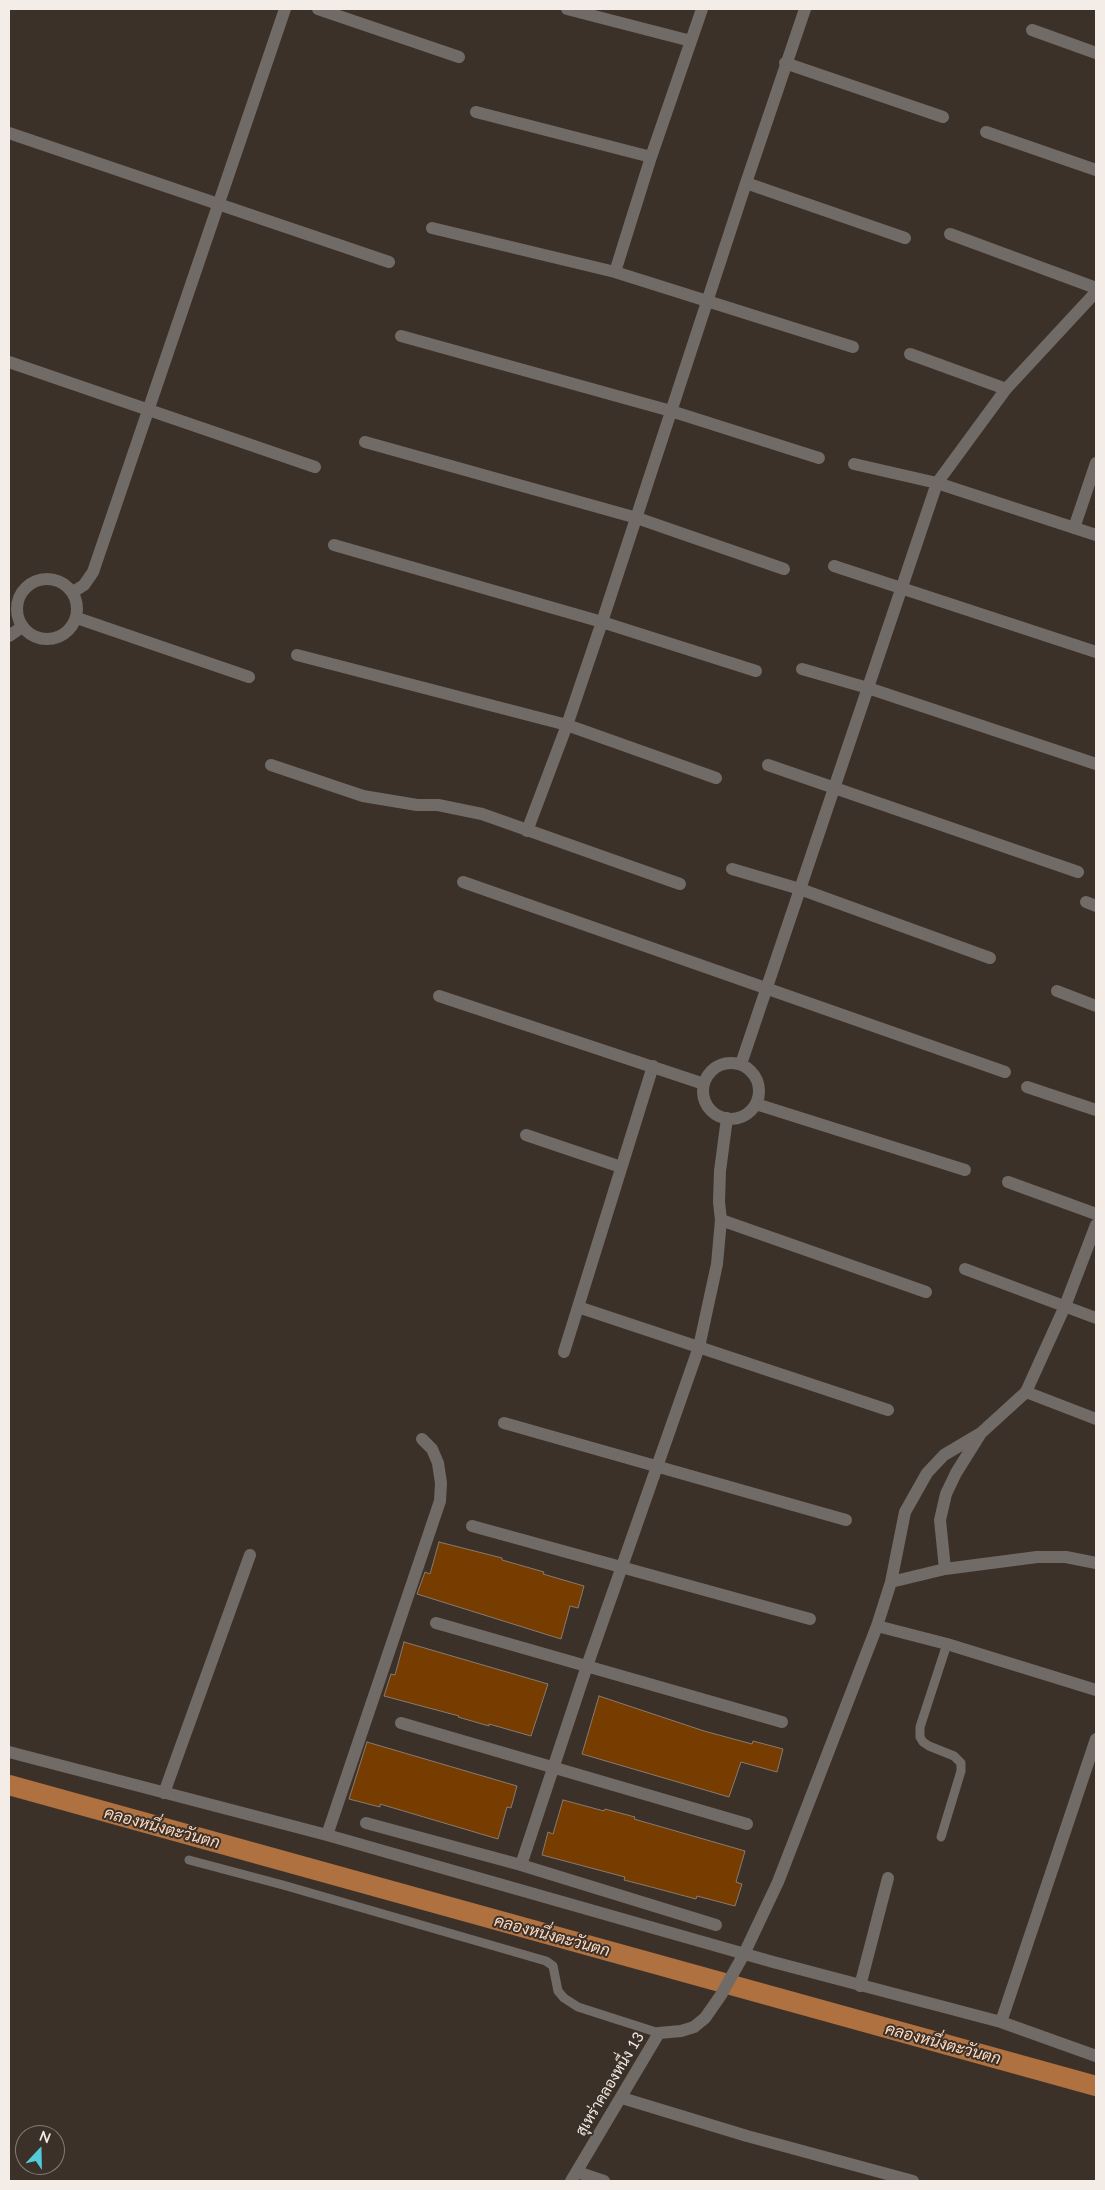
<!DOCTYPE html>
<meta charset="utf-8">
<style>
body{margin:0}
#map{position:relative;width:1105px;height:2190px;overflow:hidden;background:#3c3129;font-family:Lato,sans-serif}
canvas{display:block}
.frame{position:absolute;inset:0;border:10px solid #f3ece7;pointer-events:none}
.north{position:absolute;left:15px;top:2125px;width:50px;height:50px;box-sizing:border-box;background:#3c3129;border:1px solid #857c75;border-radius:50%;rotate:21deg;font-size:14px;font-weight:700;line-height:20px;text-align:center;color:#f3ece7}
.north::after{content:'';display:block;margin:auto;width:18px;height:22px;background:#53cbdb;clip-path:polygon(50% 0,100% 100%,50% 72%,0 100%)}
</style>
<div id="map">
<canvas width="1105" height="2190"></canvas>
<div class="frame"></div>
<div class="north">N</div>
</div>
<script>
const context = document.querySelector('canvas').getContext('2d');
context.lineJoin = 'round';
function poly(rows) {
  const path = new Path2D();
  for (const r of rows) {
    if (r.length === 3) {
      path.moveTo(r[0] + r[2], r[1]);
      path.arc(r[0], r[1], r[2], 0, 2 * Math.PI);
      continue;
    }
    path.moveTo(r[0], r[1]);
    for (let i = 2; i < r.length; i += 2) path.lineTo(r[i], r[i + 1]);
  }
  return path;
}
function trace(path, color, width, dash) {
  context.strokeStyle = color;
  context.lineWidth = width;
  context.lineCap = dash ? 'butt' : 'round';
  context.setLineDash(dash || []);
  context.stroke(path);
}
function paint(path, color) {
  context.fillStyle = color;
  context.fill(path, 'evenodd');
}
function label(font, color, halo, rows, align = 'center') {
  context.font = font + ' Lato,Sarabun,sans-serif';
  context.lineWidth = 4;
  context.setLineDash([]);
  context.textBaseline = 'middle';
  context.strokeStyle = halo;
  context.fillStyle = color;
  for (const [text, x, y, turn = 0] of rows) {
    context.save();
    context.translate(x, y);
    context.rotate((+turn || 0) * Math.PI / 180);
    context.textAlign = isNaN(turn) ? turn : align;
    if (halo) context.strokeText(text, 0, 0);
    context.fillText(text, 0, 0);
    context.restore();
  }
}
trace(poly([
 [9,1785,1096,2086]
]), '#b07140', 20);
const building = poly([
 [439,1542,502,1558,502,1560,544,1572,543,1574,584,1586,578,1608,570,1606,561,1639,417,1594,425,1572,430,1574,439,1542],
 [404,1642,548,1684,531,1736,489,1724,489,1726,458,1717,459,1716,384,1696,391,1674,395,1675,404,1642],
 [599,1696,704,1731,752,1744,753,1741,783,1749,777,1772,741,1762,729,1797,582,1754,599,1696],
 [367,1742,517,1786,511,1808,507,1807,498,1839,380,1804,380,1807,349,1799,367,1742],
 [563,1800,604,1811,605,1809,635,1817,634,1819,745,1851,736,1882,742,1884,735,1906,697,1896,696,1899,655,1888,624,1880,625,1877,542,1855,548,1832,553,1834,563,1800]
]);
paint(building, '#773d00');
trace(building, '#877a71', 1);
trace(poly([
 [941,1837,961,1771,961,1763,954,1756,929,1746,923,1742,920,1737,920,1727,947,1644],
 [189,1860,283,1885,546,1961,553,1966,558,1991,564,1998,578,2007,659,2033]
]), '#716b67', 9);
trace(poly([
 [318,9,459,57],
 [567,9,691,41],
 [1032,30,1096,53],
 [785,63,943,117],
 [476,112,651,157],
 [986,132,1096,170],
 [9,133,389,262],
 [746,183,905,238],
 [432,228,615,272,853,347],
 [950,234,1096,288],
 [615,272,651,157,702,9],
 [401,336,671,411,819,458],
 [910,354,1006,389],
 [9,362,315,467],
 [365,442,637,518,784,569],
 [854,464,937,483,1096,535],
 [1074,528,1096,463],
 [334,545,602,622,756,671],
 [834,566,1096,652],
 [47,609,30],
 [73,592,84,585,93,572,285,9],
 [77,618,249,677],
 [9,636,22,627],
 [297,655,567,725,716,778],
 [802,669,868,688,1096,764],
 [271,765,363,796,417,805,438,805,482,814,680,884],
 [768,765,1078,872],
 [527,831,567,725,602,622,746,183,805,9],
 [732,869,800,889,990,958],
 [463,882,1005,1072],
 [1086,902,1096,906],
 [1057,991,1096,1006],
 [439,996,704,1084],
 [731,1091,28],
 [741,1064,937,483,1006,389,1096,292],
 [1027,1087,1096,1110],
 [756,1104,965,1170],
 [526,1135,621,1167],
 [1008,1182,1096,1214],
 [721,1220,926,1292],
 [965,1269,1096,1318],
 [578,1307,888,1410],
 [564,1352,653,1066],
 [1026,1392,1096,1419],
 [504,1423,846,1520],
 [472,1526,810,1619],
 [945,1569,940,1520,946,1494,956,1473,981,1433,1026,1392,1065,1306,1096,1225],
 [891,1582,945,1569,1037,1557,1066,1557,1096,1563],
 [436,1623,782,1722],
 [877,1626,947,1644,1096,1690],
 [401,1723,747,1824],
 [9,1752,327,1835,773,1962,1001,2022,1096,2056],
 [164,1793,250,1555],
 [366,1823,521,1865,716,1925],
 [327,1835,440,1501,441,1483,438,1463,432,1449,422,1439],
 [521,1865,587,1666,699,1347,717,1264,721,1220,719,1202,720,1171,727,1118],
 [860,1986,888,1878],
 [1001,2022,1096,1739],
 [622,2098,747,2136,913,2181],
 [577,2172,604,2181],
 [571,2181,659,2033,681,2031,694,2027,705,2018,721,1995,744,1954,778,1882,877,1626,891,1582,905,1512,927,1473,944,1455,981,1433]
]), '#716b67', 12);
label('15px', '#f3ece7', '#3c3129', [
 ["สุเหร่าคลองหนึ่ง 13",610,2084,-59]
]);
label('italic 16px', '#ffdbc1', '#3c3129', [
 ["คลองหนึ่งตะวันตก",162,1828,15],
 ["คลองหนึ่งตะวันตก",552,1936,15],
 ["คลองหนึ่งตะวันตก",943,2044,15]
]);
</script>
